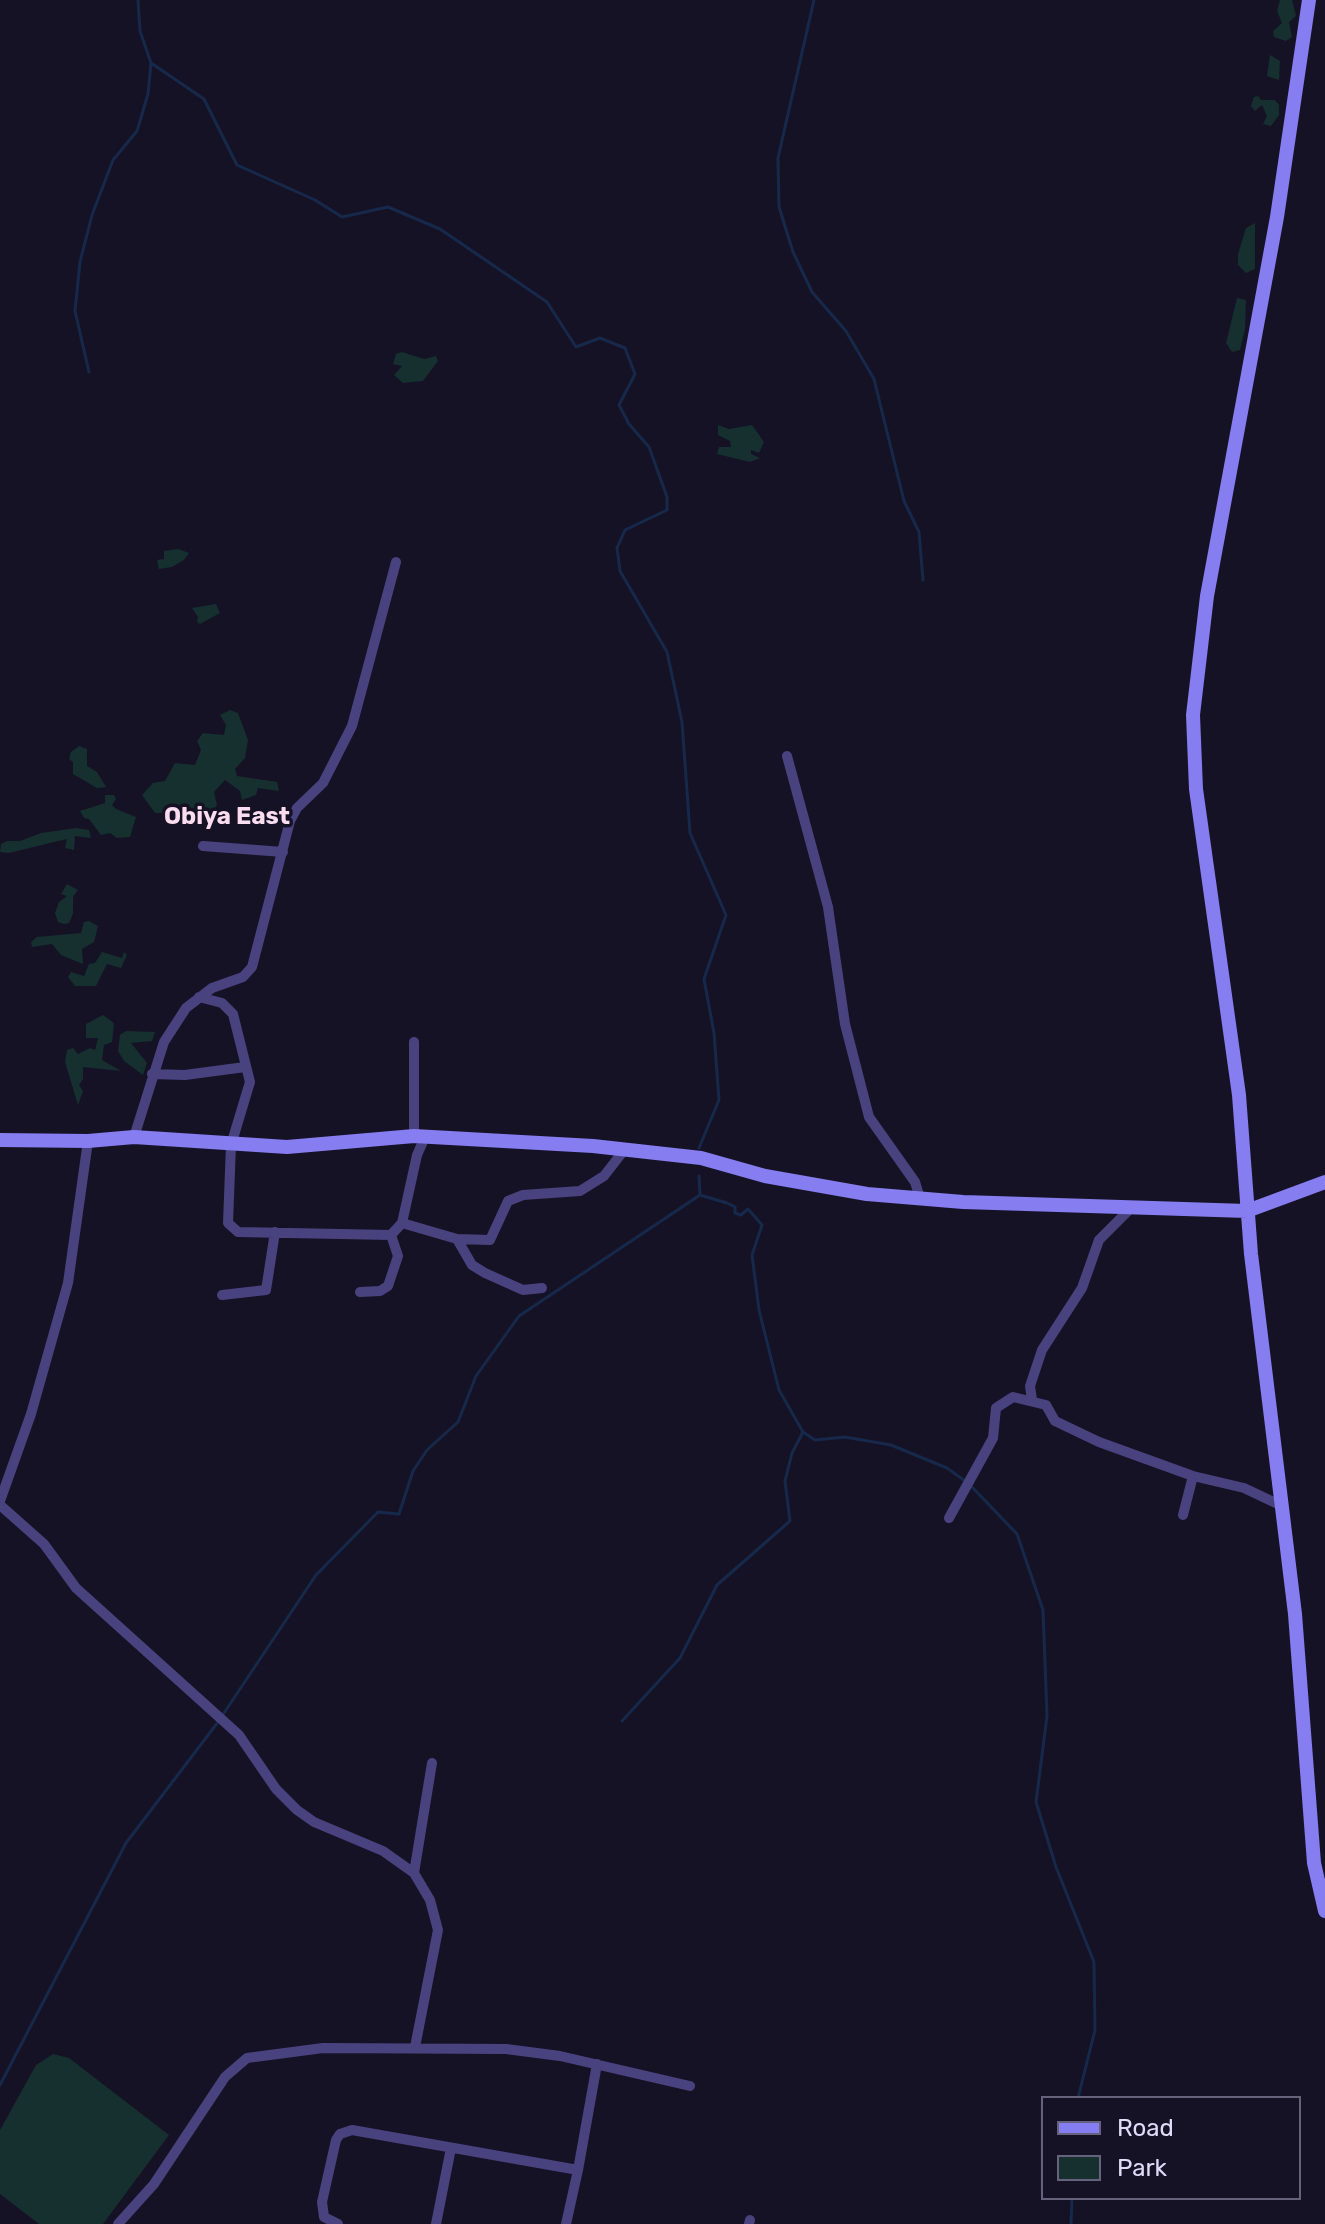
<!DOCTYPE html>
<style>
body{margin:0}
#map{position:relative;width:1325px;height:2224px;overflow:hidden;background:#161225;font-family:Rubik,sans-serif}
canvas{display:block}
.legend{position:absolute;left:1041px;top:2096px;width:260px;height:104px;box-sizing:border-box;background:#161225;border:2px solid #67627b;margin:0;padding:10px 14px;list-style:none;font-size:24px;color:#e0dbfb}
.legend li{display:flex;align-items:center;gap:16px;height:40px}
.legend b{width:40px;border:2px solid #67627b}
</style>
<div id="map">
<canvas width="1325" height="2224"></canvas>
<ul class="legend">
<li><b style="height:10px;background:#857df0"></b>Road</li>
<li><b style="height:22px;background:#162f2f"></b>Park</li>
</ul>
</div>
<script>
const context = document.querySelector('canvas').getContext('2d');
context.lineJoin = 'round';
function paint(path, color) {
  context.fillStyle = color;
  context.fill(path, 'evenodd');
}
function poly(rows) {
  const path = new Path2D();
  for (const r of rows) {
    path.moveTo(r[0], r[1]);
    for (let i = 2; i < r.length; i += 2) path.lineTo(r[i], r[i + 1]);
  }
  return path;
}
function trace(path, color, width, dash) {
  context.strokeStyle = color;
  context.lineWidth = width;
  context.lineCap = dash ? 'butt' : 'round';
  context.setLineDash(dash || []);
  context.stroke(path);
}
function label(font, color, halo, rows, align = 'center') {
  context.font = font + ' Rubik,sans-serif';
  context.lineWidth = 7;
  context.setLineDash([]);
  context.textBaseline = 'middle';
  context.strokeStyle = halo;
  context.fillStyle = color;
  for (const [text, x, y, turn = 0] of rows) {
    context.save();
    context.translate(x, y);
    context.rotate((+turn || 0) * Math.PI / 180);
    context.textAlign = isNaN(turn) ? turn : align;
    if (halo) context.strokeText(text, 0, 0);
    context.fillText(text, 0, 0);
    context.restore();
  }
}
paint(poly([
 [1280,0,1292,0,1296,16,1289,22,1292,37,1286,41,1274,37,1273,31,1282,23,1277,11],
 [1270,55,1280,61,1279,80,1267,76],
 [1258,96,1261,100,1275,100,1279,105,1279,115,1271,126,1263,124,1267,116,1262,105,1255,111,1251,106,1254,97],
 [1255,223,1255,269,1246,273,1238,265,1238,254,1246,228],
 [1237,298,1246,300,1245,329,1240,350,1232,352,1226,343],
 [402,352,424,359,436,356,438,361,423,381,403,383,394,375,402,366,393,364,396,354],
 [718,425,729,429,752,425,764,442,759,453,751,450,751,454,760,458,750,462,717,454,719,447,731,447,730,441,718,435],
 [178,549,189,553,184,560,172,567,159,569,157,560,164,559,164,551],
 [216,604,220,613,200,624,197,622,198,617,192,608],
 [230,710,238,713,248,740,245,758,235,769,237,776,277,782,279,791,258,788,256,795,242,800,240,791,225,780,214,792,217,805,208,819,169,806,164,813,155,813,142,795,153,783,165,781,175,763,195,765,201,750,197,741,203,733,224,735,226,725,220,715],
 [79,746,87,749,87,766,97,772,106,787,97,788,73,774,73,762,69,759,71,752],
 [105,795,114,795,116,799,112,805,116,809,136,817,130,837,117,838,110,833,101,835,89,819,84,818,80,811,105,803],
 [76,828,89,830,91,838,75,836,74,850,65,848,67,839,9,853,0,852,1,844,7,841,20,841,41,833],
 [67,884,78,890,73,897,73,914,69,923,64,924,58,922,55,913,59,902,67,896,61,894],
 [89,921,98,926,94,942,82,949,83,964,61,955,52,944,32,947,31,942,37,937,81,933,84,922],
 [102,952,122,958,124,952,127,955,121,968,107,964,96,986,75,986,68,977,71,972,84,976,89,964,95,963],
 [103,1015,114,1023,112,1042,104,1045,102,1060,121,1071,83,1067,83,1079,79,1085,83,1091,78,1105,65,1062,67,1050,73,1048,78,1054,90,1048,95,1050,98,1038,86,1038,86,1024],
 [126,1031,155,1032,152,1041,131,1043,147,1063,143,1075,124,1061,118,1051,120,1035],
 [53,2054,69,2058,169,2135,103,2224,39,2224,0,2194,0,2130,36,2065]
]), '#162f2f');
trace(poly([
 [138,0,140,31,151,63,204,99,237,165,315,200,342,217,388,207,440,229,547,302,576,347,600,338,625,348,635,374,619,405,629,424,649,447,667,497,667,510,625,530,617,548,620,571,667,652,682,722,690,833,726,915,704,979,714,1033,719,1100,699,1148],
 [814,0,778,158,779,207,793,252,812,292,846,331,874,379,904,501,919,532,923,580],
 [89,372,75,311,80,262,92,215,113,160,137,131,148,94,151,63],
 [699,1176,700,1195,727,1203,735,1207,735,1213,741,1215,748,1209,762,1225,752,1255,759,1310,779,1390,803,1432,815,1440,845,1437,891,1445,947,1468,965,1481],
 [971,1486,1017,1534,1043,1610,1047,1716,1036,1802,1056,1867,1094,1962,1095,2030,1078,2098],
 [222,1716,316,1575,378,1512,399,1514,413,1471,427,1450,458,1422,476,1376,519,1316,700,1195],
 [622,1721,680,1658,717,1585,790,1521,785,1481,792,1453,803,1432],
 [0,2085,126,1843,218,1722],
 [1071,2224,1072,2198]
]), '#16294a', 3);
trace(poly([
 [787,756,828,907,845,1024,869,1117,915,1182,920,1198],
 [203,846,283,852],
 [199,997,222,1003,233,1014,250,1082,231,1145,228,1223,238,1232,391,1235,402,1223,417,1155,425,1137],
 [414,1042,414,1136],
 [152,1074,185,1075,245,1067],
 [134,1137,164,1042,186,1008,212,988,243,977,252,967,290,821,297,808,323,783,352,726,396,562],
 [402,1223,457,1239,490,1240,508,1201,523,1195,580,1191,604,1176,625,1149],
 [457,1239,472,1265,485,1273,523,1290,542,1288],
 [360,1292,380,1291,388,1286,398,1256,391,1235],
 [222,1295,266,1290,275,1232],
 [1032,1400,1030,1386,1042,1350,1082,1288,1099,1240,1132,1207],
 [0,1501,31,1414,68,1283,88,1141],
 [0,1505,44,1544,76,1588,239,1735,276,1789,297,1810,314,1822,383,1851,414,1873],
 [1183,1515,1193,1476],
 [949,1518,993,1438,996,1408,1013,1397,1046,1405,1055,1421,1099,1442,1193,1476,1244,1488,1282,1506],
 [415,2047,438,1930,430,1900,414,1873,432,1763],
 [578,2170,597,2064],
 [118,2224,154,2184,225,2077,247,2058,323,2048,506,2049,560,2056,690,2086],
 [338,2224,324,2217,322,2202,336,2140,340,2134,352,2130,578,2170,566,2224],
 [436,2224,451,2148],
 [749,2224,750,2220]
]), '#48437f', 10);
trace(poly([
 [1309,0,1277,217,1207,596,1193,715,1196,789,1239,1095,1251,1254,1295,1614,1314,1863,1325,1911],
 [0,1140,88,1141,134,1137,287,1147,414,1136,593,1146,701,1158,765,1176,867,1194,963,1202,1247,1211,1325,1182]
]), '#857df0', 14);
label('bold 24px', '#fbddef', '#161225', [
 ["Obiya East",227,817]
]);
</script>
